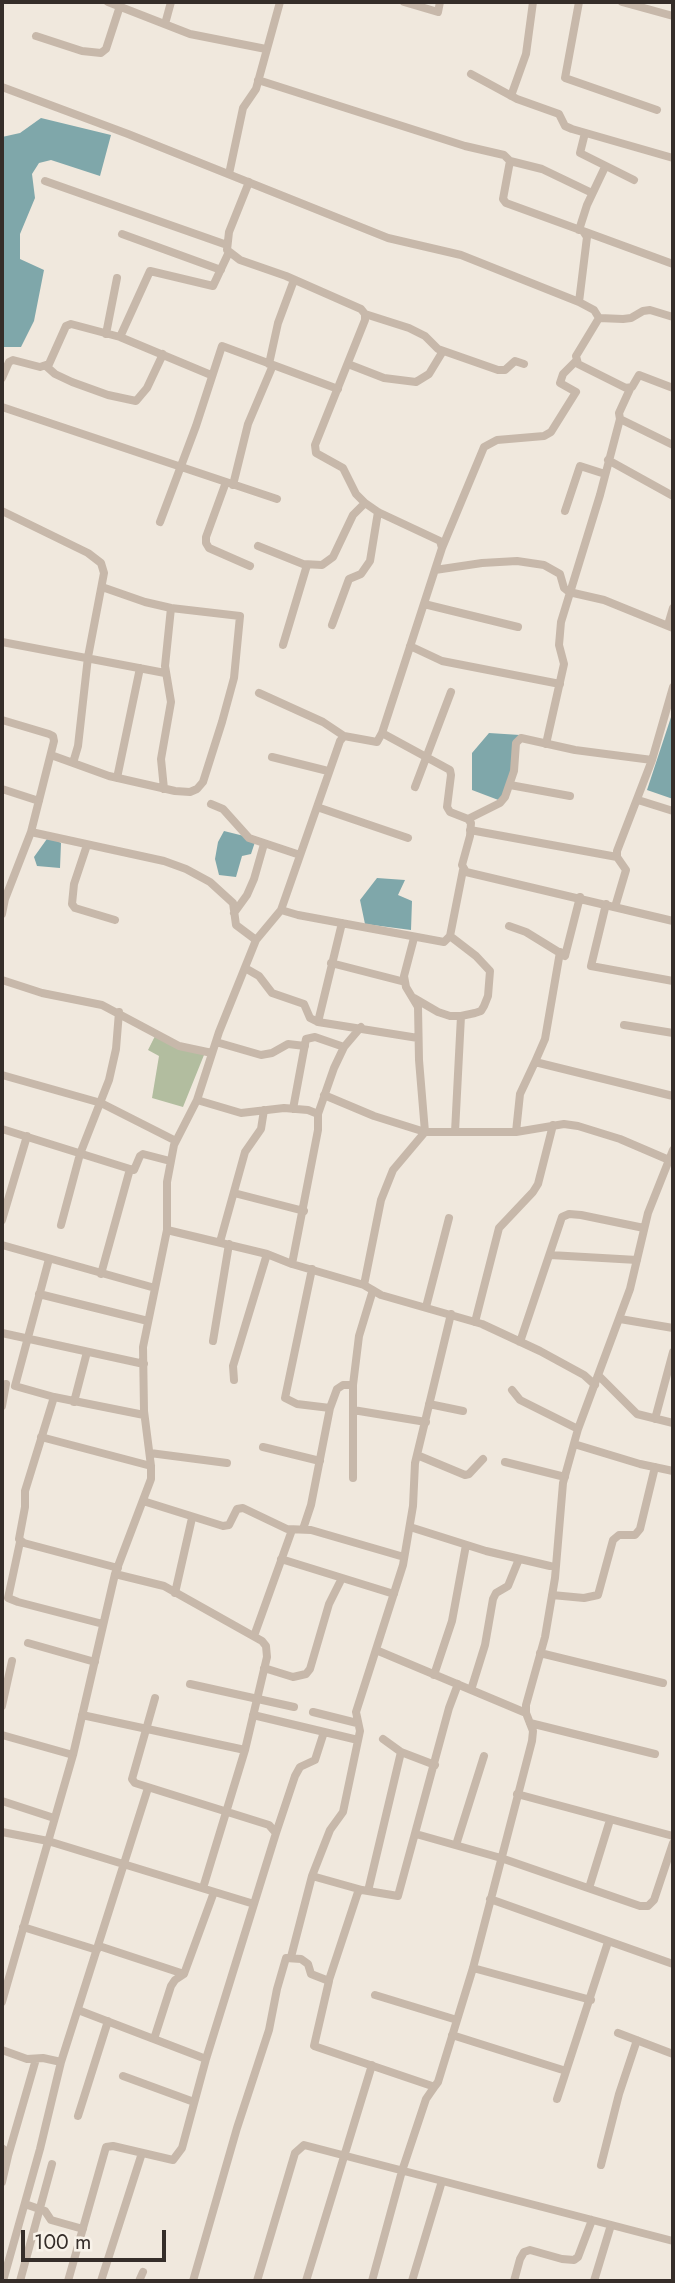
<!DOCTYPE html>
<style>
body{margin:0}
#map{position:relative;width:675px;height:2283px;overflow:hidden;background:#f0e8dd;font-family:Jost,sans-serif}
canvas{display:block}
.frame{position:absolute;inset:0;border:4px solid #352d29;pointer-events:none}
.scale{position:absolute;left:21px;top:2230px;width:145px;height:32px;box-sizing:border-box;border:4px solid #352d29;border-top:0;padding-left:9px;font-size:21px;line-height:24px;white-space:nowrap;color:#352d29;-webkit-text-stroke:5px #f8f2e9;paint-order:stroke}
</style>
<div id="map">
<canvas width="675" height="2283"></canvas>
<div class="frame"></div>
<div class="scale">100 m</div>
</div>
<script>
const context = document.querySelector('canvas').getContext('2d');
context.lineJoin = 'round';
function paint(path, color) {
  context.fillStyle = color;
  context.fill(path, 'evenodd');
}
function poly(rows) {
  const path = new Path2D();
  for (const r of rows) {
    path.moveTo(r[0], r[1]);
    for (let i = 2; i < r.length; i += 2) path.lineTo(r[i], r[i + 1]);
  }
  return path;
}
function trace(path, color, width, dash) {
  context.strokeStyle = color;
  context.lineWidth = width;
  context.lineCap = dash ? 'butt' : 'round';
  context.setLineDash(dash || []);
  context.stroke(path);
}
paint(poly([
 [155,1036,204,1055,183,1107,152,1098,159,1056,148,1050]
]), '#b2bd9f');
paint(poly([
 [41,118,111,135,100,176,51,160,39,163,32,174,35,198,20,234,20,259,44,270,34,321,21,347,2,347,2,137,20,133],
 [673,711,673,799,647,790],
 [489,733,520,735,515,779,501,801,472,790,472,753],
 [224,831,256,839,251,854,242,856,236,877,219,875,215,859,218,842],
 [49,836,61,843,60,868,37,866,34,857],
 [377,878,405,880,398,895,412,901,411,930,365,924,360,900]
]), '#7fa7aa');
trace(poly([
 [108,2,190,34,266,49],
 [404,2,438,12,440,2],
 [579,2,565,78,657,110],
 [622,2,673,16],
 [165,24,171,2],
 [36,36,82,51,101,53,106,49,120,6],
 [471,74,517,99,559,114,565,126,572,129,673,158],
 [258,80,465,146,504,155,510,161,503,199,506,203,583,231,587,237,579,302],
 [2,87,128,134,388,238,461,255,579,302,594,310,599,318,576,356,578,364,626,388,632,387,639,375,673,388],
 [511,96,526,54,533,2],
 [585,133,580,153,634,180],
 [510,161,542,169,592,193],
 [229,174,243,108,256,89,280,2],
 [45,181,227,245],
 [579,230,587,205,605,167],
 [583,231,673,264],
 [122,234,221,270],
 [365,314,409,328,425,336,438,349,498,370,505,370,515,361,524,364],
 [599,318,623,319,631,318,643,311,650,310,673,317],
 [106,334,117,278],
 [120,337,211,375],
 [269,364,278,323,294,280],
 [348,364,384,378,416,382,429,374,443,351],
 [46,366,55,374,72,382,108,395,136,401,147,388,163,354],
 [2,378,9,362,13,360,40,367,49,364,66,326,71,324,120,337,150,271,213,286,229,252],
 [630,389,619,413,620,419,673,445],
 [2,407,277,499],
 [608,460,673,496],
 [226,482,206,537,206,543,209,548,250,566],
 [233,485,248,424,273,365],
 [2,511,88,553,101,563,104,573,88,657,78,746,73,763],
 [565,511,580,466,605,474],
 [160,522,196,426,222,346,338,389],
 [258,546,303,564,322,565,333,557,353,515,365,503],
 [442,548,484,447,497,440,544,436,551,432,576,392,560,383,563,374,576,361],
 [435,570,482,563,517,561,544,565,560,574,564,588,569,592,604,600,673,628],
 [424,604,518,627],
 [332,625,349,579,361,574,370,561,378,512],
 [668,625,673,608],
 [2,642,165,673],
 [283,645,307,565],
 [410,646,442,661,560,684],
 [259,693,323,722,344,736],
 [2,720,49,734,53,736,54,741,31,832,5,899,2,914],
 [382,733,450,770,451,775,447,807,450,812,468,819,471,823,470,836,462,865,466,872,673,921],
 [546,744,564,664,559,645,561,622,600,495,620,419],
 [51,755,109,776,175,791,190,792,197,789,203,782,222,722,234,678,240,616,171,608,145,602,102,587],
 [272,757,328,771],
 [117,778,140,668],
 [510,785,570,796],
 [415,787,451,692],
 [2,789,39,801],
 [164,789,161,759,171,702,165,666,171,608],
 [638,800,673,811],
 [211,804,223,809,249,838,300,855],
 [317,807,408,838],
 [468,819,500,803,505,797,514,771,516,743,521,738,575,750,652,760,673,687],
 [470,830,617,857],
 [31,832,164,861,186,869,210,882,233,903,236,925,256,940],
 [87,845,74,884,72,904,75,908,115,920],
 [606,904,591,966,673,981],
 [615,907,626,870,617,857,617,851,652,760],
 [281,910,298,915,444,942,450,936,463,870],
 [234,913,247,895,254,879,264,844],
 [509,926,526,932,565,956,580,897],
 [331,963,405,982],
 [245,968,259,976,272,993,304,1004,310,1018,318,1022,418,1038],
 [2,980,42,993,102,1005,179,1046,212,1053],
 [414,998,438,1012,450,1016,461,1016,475,1013,481,1011,484,1006,488,996,490,971,476,956,450,936],
 [318,1022,342,923],
 [624,1025,673,1033],
 [216,1042,261,1055,272,1053,288,1044,305,1046],
 [535,1062,545,1039,560,952],
 [2,1075,101,1103,176,1141],
 [324,1095,374,1116,425,1132,516,1132,564,1124,578,1126,620,1139,669,1160],
 [197,1100,241,1113,284,1108,308,1110,318,1114,318,1130,292,1264],
 [293,1109,306,1039,315,1037,344,1047],
 [318,1114,334,1068,344,1047,361,1027],
 [2,1129,130,1169,134,1170,140,1156,143,1154,170,1161],
 [455,1132,461,1016],
 [516,1132,520,1094,535,1062,673,1096],
 [234,1193,304,1211],
 [2,1220,27,1136],
 [61,1225,80,1154,109,1080,116,1049,119,1012],
 [167,1230,267,1254,292,1264,364,1285,381,1295,482,1324,540,1351,584,1375,595,1385],
 [220,1242,245,1152,261,1129,264,1110],
 [2,1245,155,1288],
 [550,1255,637,1260],
 [49,1259,15,1386,54,1397,144,1415],
 [312,1269,285,1398,297,1404,330,1408],
 [101,1274,130,1169],
 [364,1285,381,1200,393,1170,425,1132,419,1060,418,1007,406,987,404,976,414,938],
 [39,1294,148,1321],
 [426,1307,449,1218],
 [620,1319,673,1328],
 [475,1322,499,1228,533,1192,538,1184,553,1125],
 [2,1333,144,1364],
 [213,1341,229,1244],
 [520,1342,562,1217,569,1214,581,1215,644,1228],
 [599,1376,637,1414,673,1423],
 [234,1380,233,1366,267,1254],
 [512,1390,520,1400,578,1429],
 [54,1397,25,1491,25,1507,19,1539,24,1543,118,1568],
 [74,1402,87,1352],
 [429,1404,463,1411],
 [2,1406,6,1384],
 [353,1410,426,1422],
 [655,1419,673,1352],
 [41,1437,151,1466],
 [574,1444,640,1464,673,1471],
 [263,1447,320,1461],
 [150,1453,227,1463],
 [417,1455,465,1475,469,1474,483,1459],
 [505,1462,565,1477],
 [353,1478,353,1385,359,1336,373,1290],
 [143,1501,223,1526,229,1525,237,1509,243,1508,287,1529,311,1530,404,1557],
 [410,1527,486,1551,550,1566],
 [303,1529,311,1505,330,1408,337,1389,343,1385,353,1385],
 [20,1542,8,1598,18,1602,103,1624],
 [281,1559,394,1594],
 [115,1574,164,1586,262,1641,266,1646,267,1657,245,1750,203,1888],
 [175,1593,192,1518],
 [552,1595,584,1598,598,1595,613,1540,619,1535,635,1535,640,1529,655,1467],
 [254,1636,292,1530],
 [28,1643,95,1662],
 [376,1650,526,1713],
 [540,1653,663,1683],
 [264,1668,293,1677,306,1674,310,1669,329,1604,342,1578],
 [434,1675,452,1621,466,1545],
 [190,1684,294,1707],
 [471,1690,485,1645,493,1599,496,1593,508,1586,519,1559],
 [2,1706,12,1661],
 [313,1712,357,1723],
 [82,1715,245,1750],
 [253,1715,358,1740],
 [530,1723,655,1754],
 [2,1735,73,1755],
 [383,1739,401,1752,435,1765],
 [517,1794,673,1836],
 [2,1801,54,1818],
 [2,1832,48,1841,254,1904],
 [276,1833,295,1776,300,1767,315,1760,324,1732],
 [416,1834,501,1858,640,1906,648,1906,654,1900,673,1843],
 [456,1845,484,1756],
 [312,1876,362,1890],
 [589,1888,610,1820],
 [368,1891,401,1752],
 [490,1899,673,1964],
 [23,1927,97,1950],
 [99,1946,184,1974],
 [291,1957,312,1876,330,1830,343,1812,360,1731,356,1712,403,1565,413,1506,415,1463,451,1314],
 [473,1968,591,2000],
 [329,1980,358,1892,362,1890,398,1896,449,1708,458,1684],
 [375,1995,457,2020],
 [2,2002,73,1755,115,1574,151,1479,151,1466,144,1411,143,1347,167,1230,167,1182,174,1145,197,1100,219,1032,256,940,281,910,340,741,344,736,377,742,382,733,442,548,440,541,378,512,365,503,356,494,343,468,316,453,315,445,365,320,365,314,361,309,286,276,240,260,227,250,229,232,249,182],
 [78,2010,206,2059],
 [618,2033,673,2054],
 [452,2035,566,2071],
 [154,2039,171,1986,175,1980,184,1974,214,1892],
 [2,2050,27,2059,43,2058,61,2062],
 [123,2076,194,2102],
 [557,2099,608,1942],
 [78,2116,108,2021],
 [2,2148,7,2152,8,2156,2,2182],
 [8,2156,36,2059],
 [601,2165,619,2094,637,2040],
 [25,2204,45,2211,51,2220,83,2229],
 [3,2281,40,2149,61,2062,148,1788],
 [20,2281,52,2164],
 [68,2281,106,2147,113,2146,173,2160,182,2148,206,2059,276,1833,269,1825,135,1783,132,1779,155,1698],
 [101,2281,142,2153],
 [139,2281,143,2272],
 [193,2281,237,2128,269,2030,277,1989,286,1958,301,1959,308,1964,311,1974,329,1981,314,2046,432,2086,435,2086,438,2082,473,1968,532,1741,533,1731,526,1713,526,1705,545,1637,555,1578,563,1483,578,1429,630,1289,648,1213,673,1150],
 [257,2281,295,2153,304,2145,673,2241],
 [306,2281,372,2065],
 [372,2281,402,2171,426,2099,435,2086],
 [412,2281,442,2181],
 [514,2281,520,2259,524,2252,530,2250,562,2259,574,2260,578,2257,592,2220],
 [594,2281,611,2225]
]), '#c7b8aa', 8);
</script>
